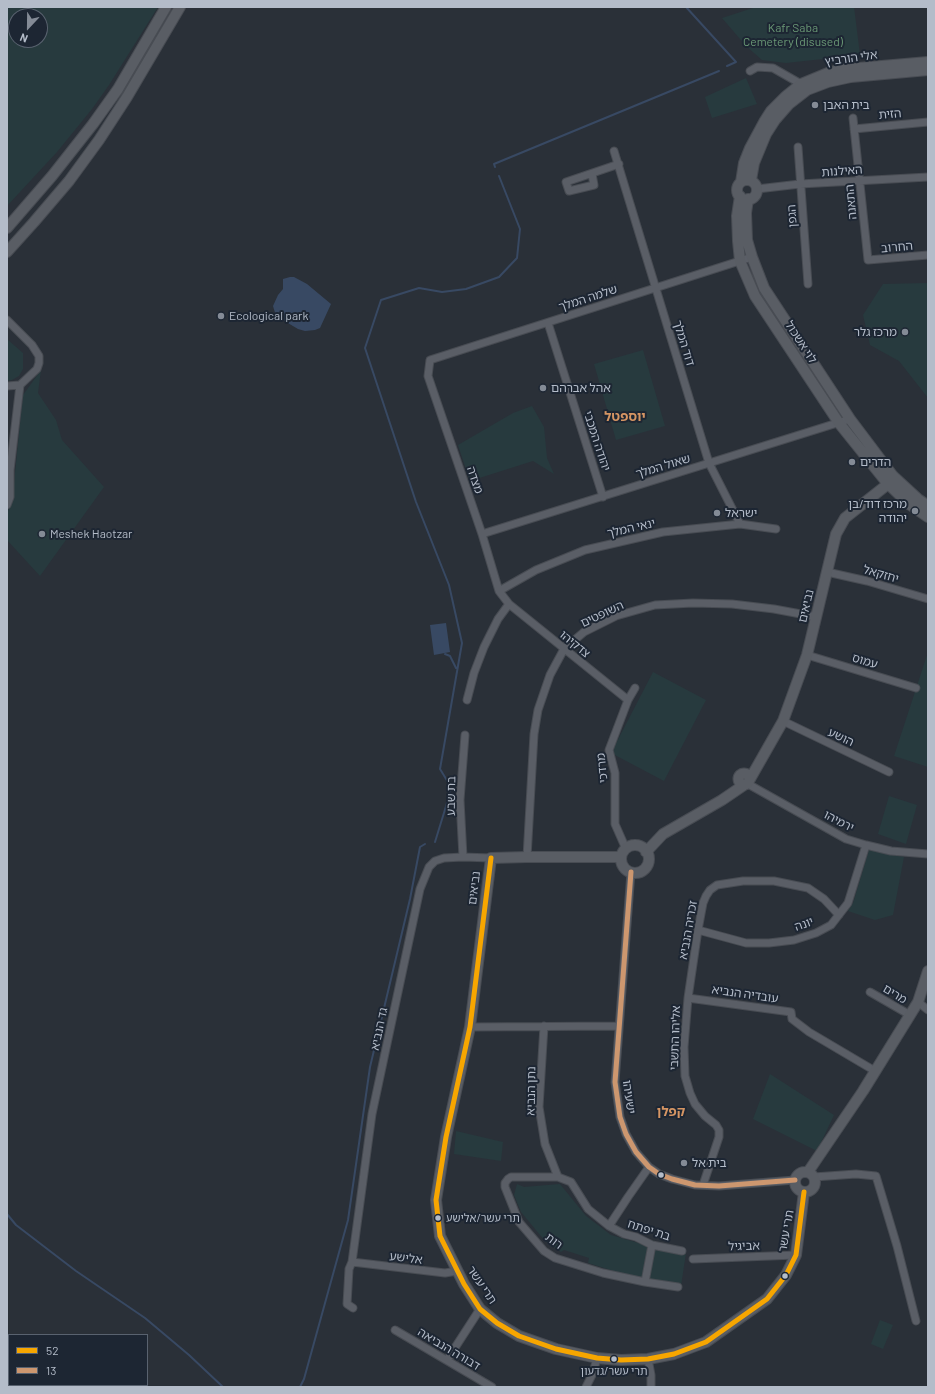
<!DOCTYPE html>
<meta charset="utf-8">
<style>
body{margin:0}
#map{position:relative;width:935px;height:1394px;overflow:hidden;background:#2a3038;font-family:Barlow,sans-serif}
canvas{display:block}
.frame{position:absolute;inset:0;border:8px solid #b4bcc9;pointer-events:none}
.legend{position:absolute;left:8px;top:1334px;width:140px;height:52px;box-sizing:border-box;background:#1d2633;border:1px solid #59626f;margin:0;padding:5px 7px;list-style:none;font-size:12px;color:#b4bcc9}
.legend li{display:flex;align-items:center;gap:8px;height:20px}
.legend b{width:20px;border:1px solid #59626f}
.north{position:absolute;left:8px;top:8px;width:40px;height:40px;box-sizing:border-box;background:#1d2633;border:1px solid #59626f;border-radius:50%;rotate:202deg;font-size:11px;font-weight:700;line-height:16px;text-align:center;color:#b4bcc9}
.north::after{content:'';display:block;margin:auto;width:14px;height:18px;background:#848b96;clip-path:polygon(50% 0,100% 100%,50% 72%,0 100%)}
</style>
<div id="map">
<canvas width="935" height="1394"></canvas>
<div class="frame"></div>
<ul class="legend">
<li><b style="height:5px;background:#f7a600"></b>52</li>
<li><b style="height:5px;background:#cd976f"></b>13</li>
</ul>
<div class="north">N</div>
</div>
<script>
const context = document.querySelector('canvas').getContext('2d');
context.lineJoin = 'round';
function paint(path, color) {
  context.fillStyle = color;
  context.fill(path, 'evenodd');
}
function poly(rows) {
  const path = new Path2D();
  for (const r of rows) {
    if (r.length === 3) {
      path.moveTo(r[0] + r[2], r[1]);
      path.arc(r[0], r[1], r[2], 0, 2 * Math.PI);
      continue;
    }
    path.moveTo(r[0], r[1]);
    for (let i = 2; i < r.length; i += 2) path.lineTo(r[i], r[i + 1]);
  }
  return path;
}
function trace(path, color, width, dash) {
  context.strokeStyle = color;
  context.lineWidth = width;
  context.lineCap = dash ? 'butt' : 'round';
  context.setLineDash(dash || []);
  context.stroke(path);
}
function label(font, color, halo, rows, align = 'center') {
  context.font = font + ' Barlow,"Noto Sans Hebrew",sans-serif';
  context.lineWidth = 4;
  context.setLineDash([]);
  context.textBaseline = 'middle';
  context.strokeStyle = halo;
  context.fillStyle = color;
  for (const [text, x, y, turn = 0] of rows) {
    context.save();
    context.translate(x, y);
    context.rotate((+turn || 0) * Math.PI / 180);
    context.textAlign = isNaN(turn) ? turn : align;
    if (halo) context.strokeText(text, 0, 0);
    context.fillText(text, 0, 0);
    context.restore();
  }
}
paint(poly([
 [7,7,158,7,109,85,92,109,57,152,7,206],
 [16,16,40,16,40,40,16,40],
 [756,7,854,7,860,55,786,63,762,60,746,46,722,18],
 [746,78,757,104,712,118,705,97],
 [928,283,928,398,899,361,870,345,863,315,883,284],
 [7,339,23,353,23,369,19,376,12,380,7,381],
 [643,350,665,426,616,440,594,364],
 [41,370,38,393,56,420,62,440,104,487,40,576,7,540,7,513,12,502,23,395],
 [532,406,544,427,547,458,554,474,533,461,470,481,458,445,513,413],
 [928,652,928,767,894,756],
 [653,672,706,700,664,781,611,753],
 [889,796,917,805,906,844,878,834],
 [869,850,904,857,893,915,875,920,848,911,853,903],
 [770,1074,834,1115,817,1151,753,1119],
 [456,1131,503,1142,501,1161,454,1154],
 [517,1184,524,1187,560,1184,586,1216,611,1235,649,1246,686,1253,681,1286,633,1277,588,1263,589,1258,564,1250,561,1252,545,1241,521,1212,514,1195],
 [880,1320,893,1325,883,1349,871,1344]
]), '#273a3e');
paint(poly([
 [290,277,294,277,307,284,331,304,320,328,315,330,305,331,298,329,276,316,273,306,278,295,283,289,283,279],
 [446,623,450,652,434,655,430,625]
]), '#384963');
trace(poly([
 [686,7,736,62,727,66],
 [495,167,494,164,719,71],
 [445,654,450,656,456,668],
 [435,842,447,803,451,787,440,769,462,643,449,585,416,502,365,348,381,300,419,288,442,292,466,289,499,277,517,258,520,229,499,176],
 [7,1214,16,1225,76,1271,145,1318,189,1355,223,1387],
 [300,1387,304,1379,348,1220,370,1067,410,899,420,847,425,844]
]), '#384963', 2);
const street = poly([
 [750,71,757,67,773,68,801,84],
 [853,118,868,260,928,255],
 [854,129,928,122],
 [798,147,808,284],
 [614,151,709,463,740,524],
 [592,174,594,185,569,191,566,182,619,164],
 [757,189,800,184,928,177],
 [7,320,32,345,39,356,39,363,37,369,20,385],
 [548,323,603,497],
 [7,386,20,385,10,470,10,497,7,505],
 [482,534,850,419],
 [827,572,867,581,928,599],
 [499,591,536,570,585,550,663,532,740,524,776,529],
 [807,655,916,688],
 [467,700,474,673,484,647,498,619,509,604],
 [628,700,509,604,499,591,482,534,428,376,430,360,752,257],
 [783,721,889,772],
 [748,784,846,839,866,845,891,851,928,854],
 [626,849,615,824,615,773,609,750,628,700,635,688],
 [463,857,460,800,465,735],
 [527,857,534,734,538,710,550,675,564,649,584,632,616,616,655,605,693,603,732,604,774,609,817,617],
 [631,872,615,1082,620,1117,626,1134,636,1152,649,1167,659,1174,672,1179,695,1185,719,1186,795,1180],
 [698,930,746,943,769,943,794,940,816,933,831,925,848,903,866,845],
 [870,992,910,1015],
 [688,998,791,1012,792,1019,809,1032,875,1071],
 [918,1002,928,1010],
 [544,1026,539,1107,545,1144,558,1177],
 [470,1027,618,1026],
 [814,1177,856,1174,876,1176,897,1246,916,1321],
 [703,1185,719,1137,719,1130,716,1125,705,1116,695,1104,690,1093,685,1076,684,1047,688,998,698,930,703,903,706,896,710,890,717,885,743,881,774,881,808,888,824,899,839,915],
 [609,1226,628,1197,649,1167],
 [693,1259,796,1255],
 [352,1262,445,1273,457,1271],
 [645,1282,652,1245],
 [678,1287,645,1282,603,1273,555,1258,544,1251,519,1222,505,1187,505,1183,508,1179,511,1177,558,1177,571,1182,588,1209,609,1226,624,1234,636,1237,652,1245,682,1251],
 [353,1308,347,1304,349,1269,352,1262,372,1114,420,889,429,867,435,861,444,858,463,857,491,858],
 [395,1330,492,1387],
 [648,1359,651,1375,651,1387],
 [447,1360,480,1309],
 [586,1387,593,1373,597,1358]
]);
const secondary = poly([
 [751,180,754,163,766,134,775,120,789,104,807,90,828,82,851,77,928,70],
 [747,190,10],
 [741,182,744,163,750,148,764,122,771,111,785,97,801,84,830,72,847,69,928,62],
 [740,196,737,216,738,241,740,261,755,296,839,423,888,484,909,504,928,517],
 [748,199,746,213,747,240,752,257,764,288,850,419,893,476,918,499,928,506],
 [7,228,52,176,93,124,118,89,166,7],
 [7,252,34,222,69,181,99,140,127,97,180,7],
 [744,779,5.5],
 [750,779,783,721,807,655,836,534,845,518,888,484,891,479],
 [635,859,14],
 [646,852,663,834,722,800,744,785],
 [621,857,527,857,491,858,470,1027,446,1137,436,1200,440,1236,464,1284,480,1309,497,1323,519,1336,556,1349,597,1358,621,1360,648,1359,674,1354,706,1342,767,1299,786,1275,796,1255,804,1192],
 [808,1172,863,1091,910,1015,918,1002,928,971],
 [805,1182,10]
]);
trace(street, '#484c53', 9);
trace(secondary, '#484c53', 12);
trace(street, '#5a5e66', 7);
trace(secondary, '#595d64', 10);
trace(poly([
 [491,858,470,1027,446,1137,436,1200,440,1236,464,1284,480,1309,497,1323,519,1336,556,1349,597,1358,621,1360,648,1359,674,1354,706,1342,767,1299,786,1275,796,1255,804,1192]
]), '#f7a600', 5);
trace(poly([
 [631,872,615,1082,620,1117,626,1134,636,1152,649,1167,659,1174,672,1179,695,1185,719,1186,795,1180]
]), '#cd976f', 5);
for (const [x, y, r, color] of [
 [815,105,4,"#848b96"],
 [221,316,4,"#848b96"],
 [905,332,4,"#848b96"],
 [543,388,4,"#848b96"],
 [852,462,4,"#848b96"],
 [915,511,4,"#848b96"],
 [717,513,4,"#848b96"],
 [42,534,4,"#848b96"],
 [684,1163,4,"#848b96"],
 [661,1175,3.5,"#b4bcc9"],
 [438,1218,3.5,"#b4bcc9"],
 [785,1276,3.5,"#b4bcc9"],
 [614,1359,3.5,"#b4bcc9"]
]) {
  const dot = new Path2D();
  dot.arc(x, y, r, 0, 2 * Math.PI);
  context.fillStyle = color;
  context.fill(dot);
  trace(dot, '#1d2633', 1.5);
}
label('11px', '#b4bcc9', '#1d2633', [
 ["תרי עשר/אלישע",446,1218],
 ["תרי עשר/גדעון",614,1371,"center"]
], 'left');
label('12px', '#6b9a76', '#1d2633', [
 ["Kafr Saba",793,28],
 ["Cemetery (disused)",793,42]
]);
label('12px', '#b4bcc9', '#1d2633', [
 ["אלי הורביץ",851,58,-8],
 ["הזית",890,114,-5],
 ["האילנות",842,171,-4],
 ["התאנה",851,202,-95],
 ["הגפן",792,216,-94],
 ["החרוב",897,247,-5],
 ["שלמה המלך",588,298,-18],
 ["לוי אשכול",801,342,57],
 ["דוד המלך",684,343,73],
 ["יהודה המכבי",597,441,72],
 ["שאול המלך",663,466,-17],
 ["מצדה",475,480,71],
 ["ינאי המלך",631,528,-13],
 ["יחזקאל",881,574,16],
 ["נביאים",806,606,-77],
 ["השופטים",602,614,-25],
 ["צדקיהו",575,644,39],
 ["עמוס",865,661,17],
 ["הושע",841,737,25],
 ["מרדכי",602,768,-96],
 ["בת שבע",451,796,-89],
 ["ירמיהו",839,821,27],
 ["נביאים",474,888,-83],
 ["יונה",804,924,-20],
 ["זכריה הנביא",688,930,-80],
 ["עובדיה הנביא",745,994,8],
 ["מרים",895,994,31],
 ["גד הנביא",379,1029,-78],
 ["אליהו התשבי",675,1038,-88],
 ["נתן הנביא",531,1091,-89],
 ["ישעיהו",629,1097,82],
 ["בת יפתח",649,1230,18],
 ["תרי עשר",786,1231,-80],
 ["רות",554,1241,37],
 ["אביגיל",744,1246,-2],
 ["אלישע",406,1258,7],
 ["תרי עשר",482,1285,56],
 ["דבורה הנביאה",449,1349,31]
]);
label('12px', '#b4bcc9', '#1d2633', [
 ["בית האבן",823,105],
 ["Ecological park",229,316],
 ["מרכז גלר",897,332,"right"],
 ["אהל אברהם",551,388],
 ["הדרים",860,462],
 ["מרכז דוד/בן",907,504,"right"],
 ["יהודה",907,518,"right"],
 ["ישראל",725,513],
 ["Meshek Haotzar",50,534],
 ["בית אל",692,1163]
], 'left');
label('bold 13px', '#d59563', '#1d2633', [
 ["יוספטל",625,417],
 ["קפלן",671,1112]
]);
</script>
